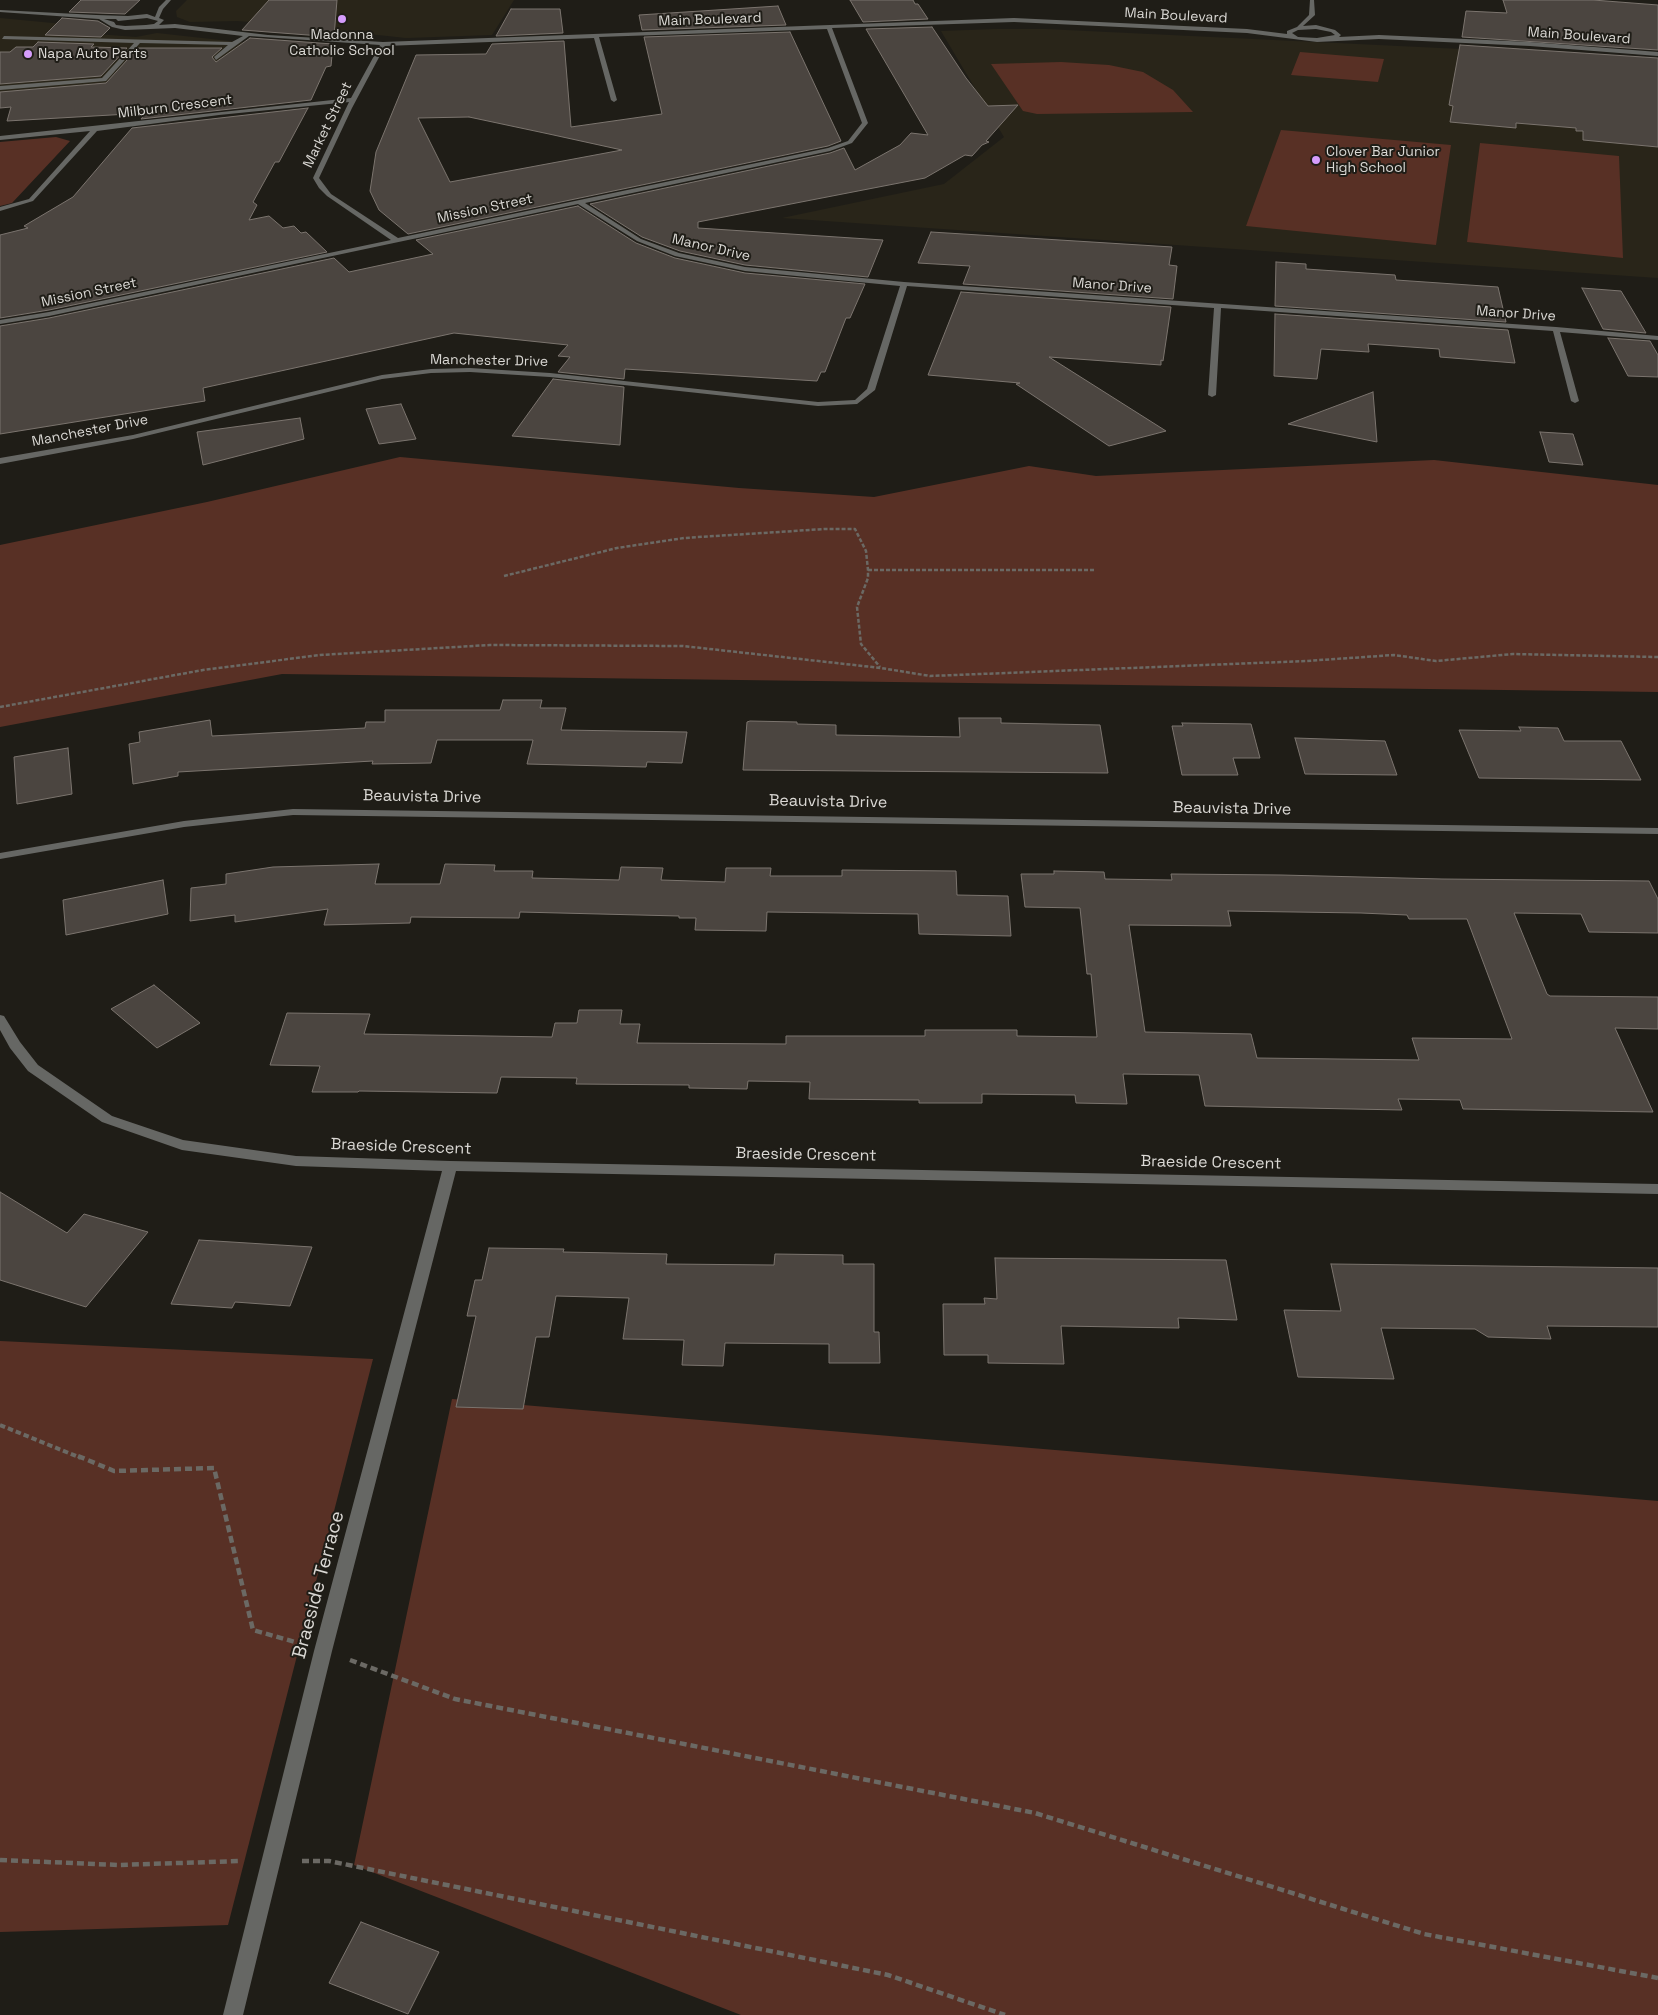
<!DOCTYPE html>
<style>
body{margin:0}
canvas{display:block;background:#1f1d17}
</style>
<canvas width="1658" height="2015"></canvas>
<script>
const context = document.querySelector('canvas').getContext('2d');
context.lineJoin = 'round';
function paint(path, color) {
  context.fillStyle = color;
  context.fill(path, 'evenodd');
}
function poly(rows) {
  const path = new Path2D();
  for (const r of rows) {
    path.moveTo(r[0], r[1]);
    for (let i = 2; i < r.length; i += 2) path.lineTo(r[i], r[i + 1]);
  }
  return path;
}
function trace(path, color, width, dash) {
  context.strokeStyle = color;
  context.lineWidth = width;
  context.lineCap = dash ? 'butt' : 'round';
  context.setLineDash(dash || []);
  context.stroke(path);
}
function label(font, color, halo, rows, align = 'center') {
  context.font = font + ' "Space Grotesk",sans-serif';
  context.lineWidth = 4;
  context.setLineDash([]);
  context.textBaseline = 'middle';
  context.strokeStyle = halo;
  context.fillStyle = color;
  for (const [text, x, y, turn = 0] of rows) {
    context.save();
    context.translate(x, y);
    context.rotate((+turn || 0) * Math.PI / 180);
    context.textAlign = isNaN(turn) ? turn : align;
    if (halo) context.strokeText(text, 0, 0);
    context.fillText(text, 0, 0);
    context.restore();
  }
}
paint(poly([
 [187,0,514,0,492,35,406,38,266,23,237,21,190,22,177,17,176,11],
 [0,18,84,26,96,34,136,37,157,33,310,50,110,87,0,95],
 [997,29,1045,29,1523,52,1658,63,1658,278,782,218,944,184,1004,137,941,31]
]), '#292519');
paint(poly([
 [1300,52,1384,59,1378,82,1291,75],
 [1061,62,1109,65,1143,72,1173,90,1193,112,1037,114,1023,111,991,64],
 [1281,130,1451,145,1436,245,1246,226],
 [56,137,70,141,12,203,0,206,0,142],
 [1480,143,1619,156,1623,258,1467,242],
 [400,457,739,488,874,497,1029,466,1096,476,1434,460,1658,485,1658,692,282,674,0,727,0,545,207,502],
 [0,1341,373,1359,228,1925,0,1932],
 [452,1399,1658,1501,1658,2015,741,2015,354,1865]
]), '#583025');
const building = poly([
 [81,0,140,0,125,14,69,12,81,0],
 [269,0,337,0,334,37,242,30,269,0],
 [850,0,913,0,915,4,918,4,928,19,863,22,850,0],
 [1503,0,1593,0,1658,5,1658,50,1462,37,1466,11,1507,13,1503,0],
 [778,6,786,25,642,30,639,15,778,6],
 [511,9,560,9,563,33,496,36,511,9],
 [62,18,98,21,110,28,101,37,45,35,62,18],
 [932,27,966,78,988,106,1018,105,986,141,989,142,982,145,972,156,965,155,925,178,698,222,698,228,883,240,868,277,745,265,680,251,642,237,590,204,830,153,844,148,855,170,900,145,911,133,928,135,866,29,932,27],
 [790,32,841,141,828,146,408,234,379,210,370,191,376,152,416,55,486,54,492,44,564,41,571,127,662,114,644,37,790,32],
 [469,117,549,134,622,150,450,182,418,118,469,117],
 [250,38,333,44,331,66,326,67,311,100,141,119,146,113,7,121,11,107,0,108,0,92,106,83,138,48,222,48,212,57,216,62,250,38],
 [38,42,94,44,91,47,127,48,101,76,0,84,0,52,10,52,16,47,33,47,38,42],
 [1460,45,1658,58,1658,147,1583,140,1583,131,1576,131,1576,128,1516,123,1516,128,1450,122,1453,106,1449,105,1460,45],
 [308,108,279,162,275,162,253,202,257,205,249,220,269,216,283,228,294,226,301,233,306,232,327,252,49,310,0,318,0,235,28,228,24,226,73,197,132,128,308,108],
 [578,206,636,243,675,258,745,273,865,284,850,318,846,318,825,372,821,372,817,381,625,369,624,379,558,372,570,357,558,356,568,345,454,333,203,388,205,401,0,434,0,326,49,318,334,258,349,272,433,254,416,240,578,206],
 [931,232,1172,247,1169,265,1177,266,1173,299,963,284,970,266,918,263,931,232],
 [1276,262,1306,264,1306,269,1395,275,1396,280,1498,287,1506,322,1275,306,1276,262],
 [1582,288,1621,291,1646,333,1603,329,1582,288],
 [961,292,1171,307,1163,361,1161,360,1161,365,1049,357,1166,431,1109,446,1016,384,1020,383,928,375,961,292],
 [1275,314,1508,330,1515,363,1440,357,1439,349,1368,344,1369,352,1321,349,1317,379,1274,376,1275,314],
 [1608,338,1650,341,1658,355,1658,377,1628,376,1608,338],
 [553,379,624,387,620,445,512,436,553,379],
 [1373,392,1377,442,1288,424,1373,392],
 [401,404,416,439,379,444,366,409,401,404],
 [300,418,304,439,203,465,197,432,300,418],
 [1540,432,1573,434,1583,465,1549,462,1540,432],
 [503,700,542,700,540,708,566,708,561,730,687,732,682,763,647,762,646,767,527,764,533,740,437,740,431,763,372,764,373,761,178,772,178,776,133,784,129,744,140,742,139,732,210,720,212,736,365,728,366,722,385,722,385,710,500,710,503,700],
 [959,718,1001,718,1001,723,1100,725,1108,773,743,770,747,722,750,721,797,722,797,724,836,725,836,735,960,737,959,718],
 [1182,723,1251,724,1260,758,1233,758,1238,775,1182,775,1172,726,1183,726,1182,723],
 [1519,727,1558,728,1564,741,1621,741,1641,780,1479,778,1459,730,1521,731,1519,727],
 [1295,738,1385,741,1397,775,1305,774,1295,738],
 [68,748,72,794,17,804,14,757,68,748],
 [379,864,375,884,440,884,445,864,495,865,494,871,533,871,532,878,619,880,621,867,663,868,661,880,725,882,726,868,771,868,770,876,842,876,842,870,956,871,957,895,1008,896,1011,936,919,934,918,914,767,912,766,931,695,930,696,918,679,918,679,916,520,912,519,918,411,917,410,923,324,925,328,909,235,922,235,915,190,921,191,888,226,884,226,874,273,867,379,864],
 [1054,871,1104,872,1105,879,1172,880,1171,874,1281,875,1442,879,1649,881,1658,899,1658,933,1589,932,1581,914,1514,913,1547,994,1550,996,1658,997,1658,1029,1615,1028,1653,1112,1463,1109,1460,1100,1398,1099,1402,1110,1205,1106,1199,1075,1123,1074,1127,1104,1076,1103,1075,1095,982,1094,982,1103,919,1103,919,1100,809,1099,810,1082,748,1081,747,1089,689,1088,689,1085,576,1084,577,1078,501,1077,497,1093,359,1091,358,1092,312,1092,320,1066,270,1065,287,1013,370,1014,364,1034,552,1037,555,1023,577,1023,579,1010,622,1010,620,1024,640,1024,637,1043,786,1044,786,1036,925,1036,925,1030,1017,1030,1017,1036,1097,1037,1091,974,1087,974,1080,908,1025,907,1021,874,1054,874,1054,871],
 [1228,911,1361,913,1407,915,1409,919,1467,919,1512,1039,1412,1038,1419,1060,1257,1058,1251,1034,1145,1032,1129,925,1231,926,1228,911],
 [163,880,168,914,66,935,63,900,163,880],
 [154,985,200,1023,157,1048,111,1009,154,985],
 [0,1192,67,1233,84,1214,148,1232,86,1307,0,1280,0,1192],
 [199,1240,312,1247,290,1306,235,1302,232,1308,171,1304,199,1240],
 [489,1248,564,1249,563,1252,667,1254,666,1264,774,1265,775,1254,843,1255,843,1264,874,1264,874,1332,879,1332,880,1363,829,1363,829,1344,725,1343,723,1366,682,1365,684,1340,623,1339,629,1298,556,1296,549,1337,536,1337,523,1409,456,1407,476,1316,467,1316,475,1280,482,1280,489,1248],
 [995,1258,1226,1260,1237,1320,1178,1318,1179,1328,1061,1326,1064,1364,988,1363,988,1355,944,1355,943,1304,985,1304,984,1298,997,1299,995,1258],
 [1331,1264,1658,1268,1658,1327,1547,1326,1551,1339,1488,1337,1475,1329,1381,1328,1394,1379,1298,1377,1284,1310,1341,1311,1331,1264],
 [361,1922,439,1952,408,2014,329,1983,361,1922]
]);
paint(building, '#4b4540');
trace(building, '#7b746e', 1);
trace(poly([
 [868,570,1096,570],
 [504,576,617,548,684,538,825,529,855,529,866,551,868,570,868,578,857,607,861,644,880,667],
 [0,707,203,670,320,655,490,645,683,646,881,668,930,676,1306,661,1394,655,1436,661,1513,654,1658,657]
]), '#6b6964', 2.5, [4, 2]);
trace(poly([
 [0,1425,81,1458]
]), '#6b6964', 4, [5.5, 3]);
trace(poly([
 [78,1456,114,1471,214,1468,253,1630,295,1642],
 [350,1660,455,1699,1035,1813,1424,1934,1658,1978],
 [0,1860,119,1865,240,1861],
 [302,1861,329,1861,888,1975,1005,2015]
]), '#6b6964', 4.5, [7, 4]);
paint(poly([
 [166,0,171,0,163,9,159,18,164,20,159,25,175,24,268,35,383,42,1014,18,1247,29,1287,34,1287,31,1297,27,1309,15,1310,0,1314,0,1315,15,1303,26,1316,25,1335,30,1341,35,1339,37,1379,35,1530,42,1658,52,1658,56,1530,46,1379,39,1317,42,1247,33,1014,22,832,28,868,123,852,143,830,151,585,203,641,239,679,253,745,267,904,282,1556,327,1658,336,1658,340,1560,332,1579,401,1575,403,1571,401,1553,331,1221,308,1216,395,1212,397,1208,395,1214,308,907,286,875,390,857,404,818,406,550,377,470,372,431,373,382,379,133,439,0,464,0,458,133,435,382,375,431,369,470,368,550,373,818,402,855,400,867,389,900,286,745,271,675,256,637,241,578,204,49,316,0,324,0,320,49,312,391,240,327,196,319,188,313,178,349,102,219,115,97,131,33,201,0,211,0,207,29,199,90,131,0,140,0,136,351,98,380,45,249,36,216,60,214,57,228,45,140,43,106,81,0,90,0,86,102,78,134,43,2,39,4,36,232,42,243,36,175,28,125,30,112,27,99,19,0,12,0,10,96,15,128,16,147,14,155,17,159,7,166,0],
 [147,18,158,21,154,24,146,25,125,26,116,25,114,22,104,19,116,19,118,21,147,18],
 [827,29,862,123,848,141,828,148,398,238,331,194,319,178,352,108,385,46,594,38,611,100,614,102,617,100,599,37,827,29],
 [1316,29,1331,32,1335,35,1317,38,1298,37,1292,33,1298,30,1316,29],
 [293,809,1658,828,1658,834,293,815,184,827,0,859,0,853,184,821,293,809],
 [0,1015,4,1016,20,1042,38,1065,112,1116,183,1140,296,1156,450,1161,1658,1184,1658,1194,456,1171,332,1651,243,2015,223,2015,314,1651,442,1171,296,1166,182,1150,102,1122,28,1071,10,1048,0,1030,0,1015]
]), '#666764');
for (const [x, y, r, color] of [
 [342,19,5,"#d59cfb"],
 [28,54,5,"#d59cfb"],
 [1316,160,5,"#d59cfb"]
]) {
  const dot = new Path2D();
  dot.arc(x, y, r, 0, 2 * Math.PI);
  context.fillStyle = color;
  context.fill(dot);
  trace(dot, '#1f1d17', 2);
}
label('14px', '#dad8d4', '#1f1d17', [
 ["Main Boulevard",1176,16,3],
 ["Main Boulevard",710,20,-2],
 ["Main Boulevard",1579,36,4],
 ["Milburn Crescent",175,107,-7],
 ["Market Street",328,125,-64],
 ["Mission Street",485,209,-12],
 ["Manor Drive",711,248,13],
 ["Manor Drive",1112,286,4],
 ["Mission Street",89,293,-12],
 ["Manor Drive",1516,314,4],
 ["Manchester Drive",489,361,1],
 ["Manchester Drive",90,431,-11]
]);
label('14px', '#dad8d4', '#1f1d17', [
 ["Madonna",342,35,"center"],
 ["Catholic School",342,51,"center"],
 ["Napa Auto Parts",38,54],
 ["Clover Bar Junior",1326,152],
 ["High School",1326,168]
], 'left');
label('16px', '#dad8d4', '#1f1d17', [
 ["Beauvista Drive",422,797,1],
 ["Beauvista Drive",828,802,1],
 ["Beauvista Drive",1232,809,1],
 ["Braeside Crescent",401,1147,2],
 ["Braeside Crescent",806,1155,1],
 ["Braeside Crescent",1211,1163,1]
]);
label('19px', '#dad8d4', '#1f1d17', [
 ["Braeside Terrace",319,1585,-75]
]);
</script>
